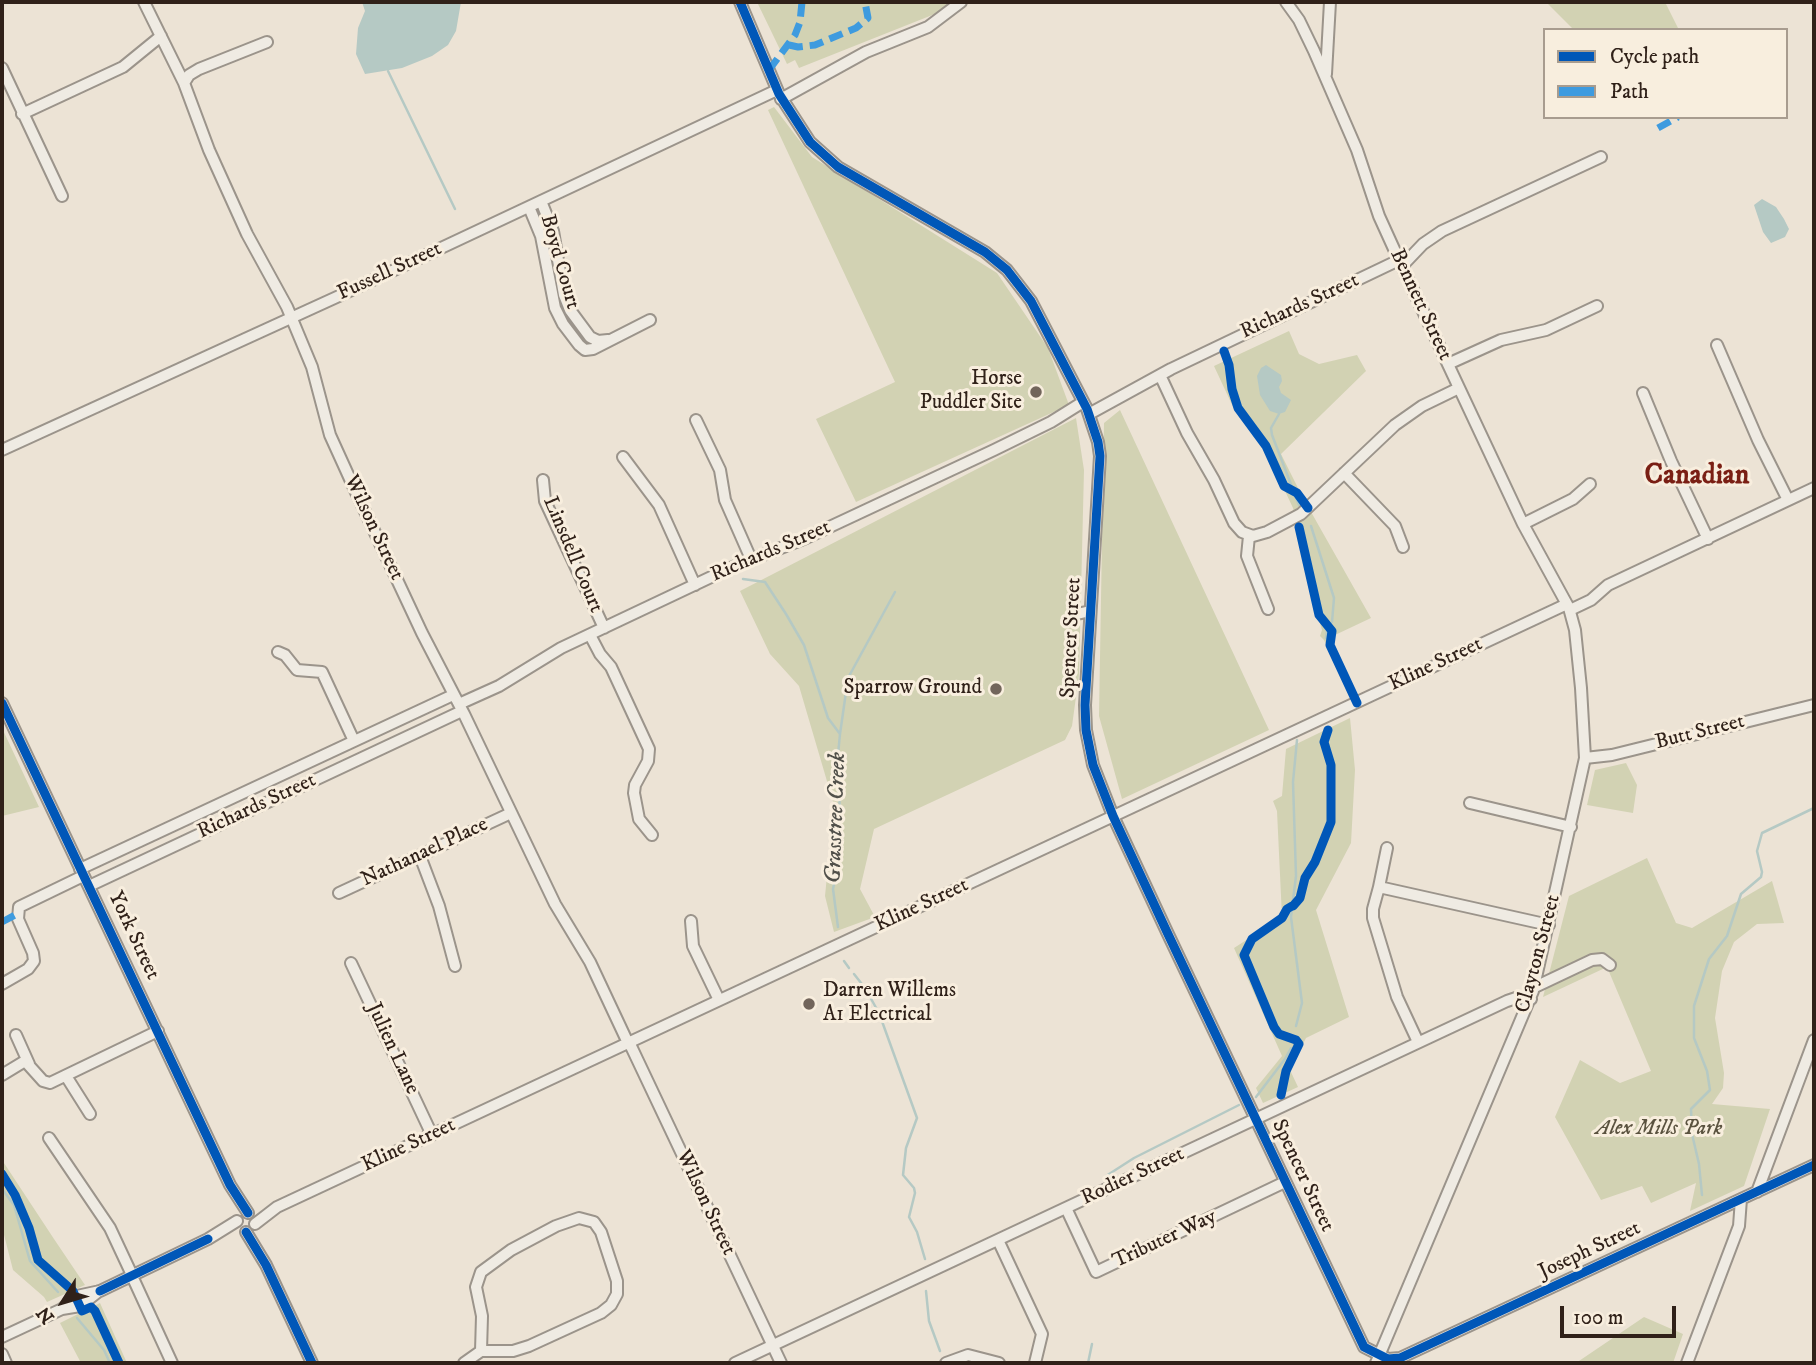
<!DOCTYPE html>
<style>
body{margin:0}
#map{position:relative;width:1816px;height:1365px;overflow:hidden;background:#ece3d5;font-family:"IM FELL DW Pica",serif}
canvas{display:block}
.frame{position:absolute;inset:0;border:4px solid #302119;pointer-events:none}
.legend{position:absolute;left:1543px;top:28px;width:245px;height:91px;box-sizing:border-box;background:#f8eede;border:2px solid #a89c8f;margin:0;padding:9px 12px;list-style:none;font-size:21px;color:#302119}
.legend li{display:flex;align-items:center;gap:14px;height:35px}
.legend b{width:35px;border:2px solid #a89c8f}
.north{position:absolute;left:28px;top:1267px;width:70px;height:70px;-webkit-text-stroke:5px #f8eede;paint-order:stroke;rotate:233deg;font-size:19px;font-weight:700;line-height:28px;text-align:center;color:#302119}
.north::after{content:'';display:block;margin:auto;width:24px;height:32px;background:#302119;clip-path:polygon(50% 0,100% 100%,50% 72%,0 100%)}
.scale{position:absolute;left:1560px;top:1306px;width:116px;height:32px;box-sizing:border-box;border:4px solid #302119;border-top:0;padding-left:9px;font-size:21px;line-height:24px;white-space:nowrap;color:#302119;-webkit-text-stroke:5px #f8eede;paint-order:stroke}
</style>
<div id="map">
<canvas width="1816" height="1365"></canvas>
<div class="frame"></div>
<ul class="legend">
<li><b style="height:9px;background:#0057b8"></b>Cycle path</li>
<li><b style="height:9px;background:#3e9bdf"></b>Path</li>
</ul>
<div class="north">N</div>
<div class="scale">100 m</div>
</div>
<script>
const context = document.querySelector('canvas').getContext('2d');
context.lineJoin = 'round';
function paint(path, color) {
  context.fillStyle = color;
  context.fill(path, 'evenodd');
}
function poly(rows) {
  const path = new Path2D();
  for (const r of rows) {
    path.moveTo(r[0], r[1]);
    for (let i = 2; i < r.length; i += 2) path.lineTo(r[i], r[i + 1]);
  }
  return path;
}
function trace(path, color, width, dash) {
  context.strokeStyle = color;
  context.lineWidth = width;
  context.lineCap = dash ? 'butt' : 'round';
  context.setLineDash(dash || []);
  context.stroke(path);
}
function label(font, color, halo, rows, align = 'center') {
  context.font = font + ' "IM FELL DW Pica",serif';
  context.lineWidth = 6;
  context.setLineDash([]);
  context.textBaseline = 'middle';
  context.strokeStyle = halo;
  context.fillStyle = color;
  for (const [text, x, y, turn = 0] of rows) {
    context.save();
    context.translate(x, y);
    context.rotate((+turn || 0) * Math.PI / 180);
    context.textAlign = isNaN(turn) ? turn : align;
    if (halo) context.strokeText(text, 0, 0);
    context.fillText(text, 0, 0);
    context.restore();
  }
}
paint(poly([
 [757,2,965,2,799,68,795,60,787,64],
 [1546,2,1665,2,1679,30,1574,30],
 [774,107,812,157,997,273,1048,348,1069,405,856,502,816,419,895,382,768,110],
 [1289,331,1299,354,1319,364,1357,355,1366,371,1281,454,1302,496,1371,618,1335,635,1332,643,1354,691,1350,693,1324,640,1320,636,1322,630,1306,575,1293,508,1264,446,1234,409,1214,366],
 [1120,410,1269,730,1122,799,1099,716,1104,423],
 [1076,418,1084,470,1079,675,1072,726,1065,740,874,829,860,889,875,917,834,932,825,896,834,805,799,686,770,654,740,591],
 [1350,718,1355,770,1351,843,1316,910,1349,1017,1306,1038,1290,1070,1298,1087,1263,1103,1256,1088,1282,1056,1234,948,1282,917,1277,811,1273,801,1282,796,1286,749],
 [2,728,39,807,2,816],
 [1626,763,1637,785,1633,813,1587,805,1595,770],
 [1647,858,1676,923,1692,928,1772,881,1784,923,1757,924,1734,942,1722,971,1715,1018,1724,1073,1723,1088,1712,1104,1770,1109,1744,1186,1690,1211,1696,1183,1651,1203,1642,1186,1601,1200,1555,1117,1580,1060,1620,1083,1651,1071,1607,967,1543,997,1569,896],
 [2,1160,54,1239,85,1285,47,1302,44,1297,13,1270,2,1227],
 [100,1303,127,1363,81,1363,60,1323],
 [1644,1317,1683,1334,1673,1363,1576,1363]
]), '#d2d2b3');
paint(poly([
 [362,2,461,2,456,31,448,45,432,56,402,68,365,74,356,54,358,28,365,11],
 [1762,199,1776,207,1784,219,1789,229,1785,237,1771,243,1763,232,1754,205],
 [1266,365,1281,375,1282,381,1279,387,1281,393,1291,400,1285,412,1279,414,1270,411,1260,395,1257,376,1261,368]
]), '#b5c9c4');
trace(poly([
 [1814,2,1814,4],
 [388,71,455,209],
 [1279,414,1271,428,1272,435,1292,487],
 [1295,495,1299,505],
 [1311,526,1334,598,1332,622],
 [743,579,765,582,786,614,804,645,828,718,840,734,837,765,840,811,836,833,838,865,833,889,838,927],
 [1326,638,1327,631],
 [840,734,848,678,895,592],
 [844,961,849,968],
 [854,974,865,988,879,1013,917,1118,906,1148,903,1175,914,1188,915,1193,909,1217,917,1232,925,1259],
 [1296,1026,1302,1003,1291,917,1296,876,1293,782,1297,740],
 [1256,1097,1285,1059,1291,1048],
 [1106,1176,1134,1158,1239,1105],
 [2,1189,14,1205,30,1261,58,1292],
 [1702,1195,1699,1164,1692,1134,1691,1109,1710,1090,1707,1071,1694,1038,1694,1006,1709,959,1727,936,1741,894,1761,877,1762,872,1757,851,1762,833,1814,808],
 [926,1291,929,1321,940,1351],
 [77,1318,104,1350,110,1363],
 [1088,1363,1092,1344]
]), '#b5c9c4', 2.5);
const minor = poly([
 [144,2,184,83,209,150,247,234,287,307,312,367,330,435,355,490,422,633,464,714,555,904,590,962,628,1043],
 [740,2,779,94,810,142,838,167,985,252,1007,270,1031,301,1087,409,1098,442,1100,456,1085,705,1086,730,1093,765,1113,816,1167,932,1364,1347,1388,1359,1400,1358,1814,1165],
 [1286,2,1299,20,1314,51,1357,150,1379,216,1399,260,1523,524,1569,608,1575,630,1581,688,1585,758,1533,991,1376,1363],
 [2,68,62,196],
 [1326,74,1330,2],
 [184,83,189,75,199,69,267,42],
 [781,99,866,52,928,27,961,2],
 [22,114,123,67,161,36],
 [541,201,553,231,564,295,570,310,590,337,598,341,608,340],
 [529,207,541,236,555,308,563,324,579,345,585,350,593,349,650,320],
 [1402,266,1423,244,1442,231,1601,157],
 [1717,345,1758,440,1788,500],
 [1448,364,1501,340,1546,330,1597,306],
 [1160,375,1187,433,1214,480,1234,523,1242,532,1253,536,1267,532,1301,514,1395,425,1422,406,1459,388],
 [1643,393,1671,461,1708,539],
 [1089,414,1171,369,1399,260],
 [696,420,720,470,725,500,751,559],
 [2,450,339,296,777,90],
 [623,457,659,505,695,585],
 [1344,473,1395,526,1403,547],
 [543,480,545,501,604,628],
 [1523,524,1573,499,1590,484],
 [1249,536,1247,556,1268,609],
 [1570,610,1591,600,1608,585,1814,488],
 [1073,615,1090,611],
 [590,635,600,654,611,667,649,749,648,761,635,785,634,793,639,819,652,835],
 [278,652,285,655,297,670,322,672,354,741],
 [2,703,230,1185,248,1213],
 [459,704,499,686,561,648,728,569,806,538,994,450,1051,422,1083,402],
 [1585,758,1612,755,1814,705],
 [1470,803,1571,827],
 [420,856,439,906,455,966],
 [80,869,453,695],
 [89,886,462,711],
 [1379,887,1387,848],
 [339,893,511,813],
 [691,921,693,946,719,1000],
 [351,963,432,1135],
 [2,984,28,969,34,961,33,953,18,919,19,907,83,876],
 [1535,987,1592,960,1602,959,1610,965],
 [16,1035,29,1064],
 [629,1042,781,1363],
 [1418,1042,1397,997,1373,918,1373,909,1379,887,1549,925],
 [2,1075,25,1061,43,1081,50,1083,158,1031],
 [66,1076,90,1114],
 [49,1138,110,1228,132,1275],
 [1757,1192,1814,1040],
 [1066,1208,1096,1272,1285,1182],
 [255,1224,277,1207,1567,604],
 [246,1232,266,1265,312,1363],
 [998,1240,1042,1334,1035,1363],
 [132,1276,172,1363],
 [62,1309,77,1296,100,1291,208,1239,237,1221],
 [2,1337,62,1309,80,1306,99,1291],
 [2,1354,6,1363],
 [464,1363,481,1351,513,1351,529,1346,601,1313,611,1305,617,1294,617,1281,601,1232,594,1222,579,1218,556,1226,511,1250,481,1272,476,1287,482,1316,481,1351],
 [735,1363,1507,1001,1519,997,1531,999],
 [946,1363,968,1355,999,1363],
 [1687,1363,1739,1226,1741,1199]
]);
trace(minor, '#9b948b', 14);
trace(minor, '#efebe3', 10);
trace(poly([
 [789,45,798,47,815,45,856,28,868,18,865,2],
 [769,70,795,35,800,22,802,2],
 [1658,128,1678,117],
 [2,922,17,914]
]), '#3e9bdf', 7, [14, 7]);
trace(poly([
 [740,2,779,94,810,142,838,167,985,252,1007,270,1031,301,1087,409,1098,442,1100,456,1085,705,1086,730,1093,765,1113,816,1167,932,1364,1347,1388,1359,1400,1358,1814,1165],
 [1224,351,1229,365,1232,389,1238,408,1266,446,1284,486,1297,493,1308,508],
 [1299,527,1319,615,1332,631,1330,645,1357,703],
 [2,703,230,1185,248,1213],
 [1293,906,1300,898,1305,878,1315,862,1331,822,1331,765,1324,742,1328,730],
 [1281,1095,1286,1071,1299,1044,1296,1040,1279,1034,1274,1027,1244,955,1252,939,1282,918,1287,909,1292,906],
 [2,1174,15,1195,29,1228,38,1260,73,1291,82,1311,91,1307,95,1311,119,1363],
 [246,1232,266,1265,312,1363],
 [100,1291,208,1239]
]), '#0057b8', 9);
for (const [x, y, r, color] of [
 [1036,392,7,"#72655b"],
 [996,689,7,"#72655b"],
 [809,1004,7,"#72655b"]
]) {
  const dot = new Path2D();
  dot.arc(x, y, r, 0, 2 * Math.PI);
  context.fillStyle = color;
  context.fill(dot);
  trace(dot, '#f8eede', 2.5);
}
label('21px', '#302119', '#f8eede', [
 ["Boyd Court",559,262,74],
 ["Fussell Street",390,272,-25],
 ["Bennett Street",1420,305,65],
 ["Richards Street",1300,307,-25],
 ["Wilson Street",373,528,65],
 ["Richards Street",771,552,-23],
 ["Linsdell Court",572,555,67],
 ["Spencer Street",1072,638,-87],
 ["Kline Street",1436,665,-25],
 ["Butt Street",1700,733,-14],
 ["Richards Street",257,807,-25],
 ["Nathanael Place",425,853,-25],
 ["Kline Street",922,906,-25],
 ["York Street",133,936,65],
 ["Clayton Street",1539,954,-75],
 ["Julien Lane",392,1049,65],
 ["Kline Street",409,1146,-25],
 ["Spencer Street",1302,1176,65],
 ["Rodier Street",1133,1177,-25],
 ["Wilson Street",705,1203,65],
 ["Tributer Way",1165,1240,-25],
 ["Joseph Street",1590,1251,-25]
]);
label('21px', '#302119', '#f8eede', [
 ["Horse",1022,380],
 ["Puddler Site",1022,404],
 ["Sparrow Ground",982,689],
 ["Darren Willems",823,992,"left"],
 ["A1 Electrical",823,1016,"left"]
], 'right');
label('italic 21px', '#5a523f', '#f8eede', [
 ["Alex Mills Park",1659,1130]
]);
label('italic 23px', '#51504a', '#f8eede', [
 ["Grasstree Creek",837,818,-88]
]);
label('bold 28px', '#7a1f14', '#f8eede', [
 ["Canadian",1697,477]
]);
</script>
